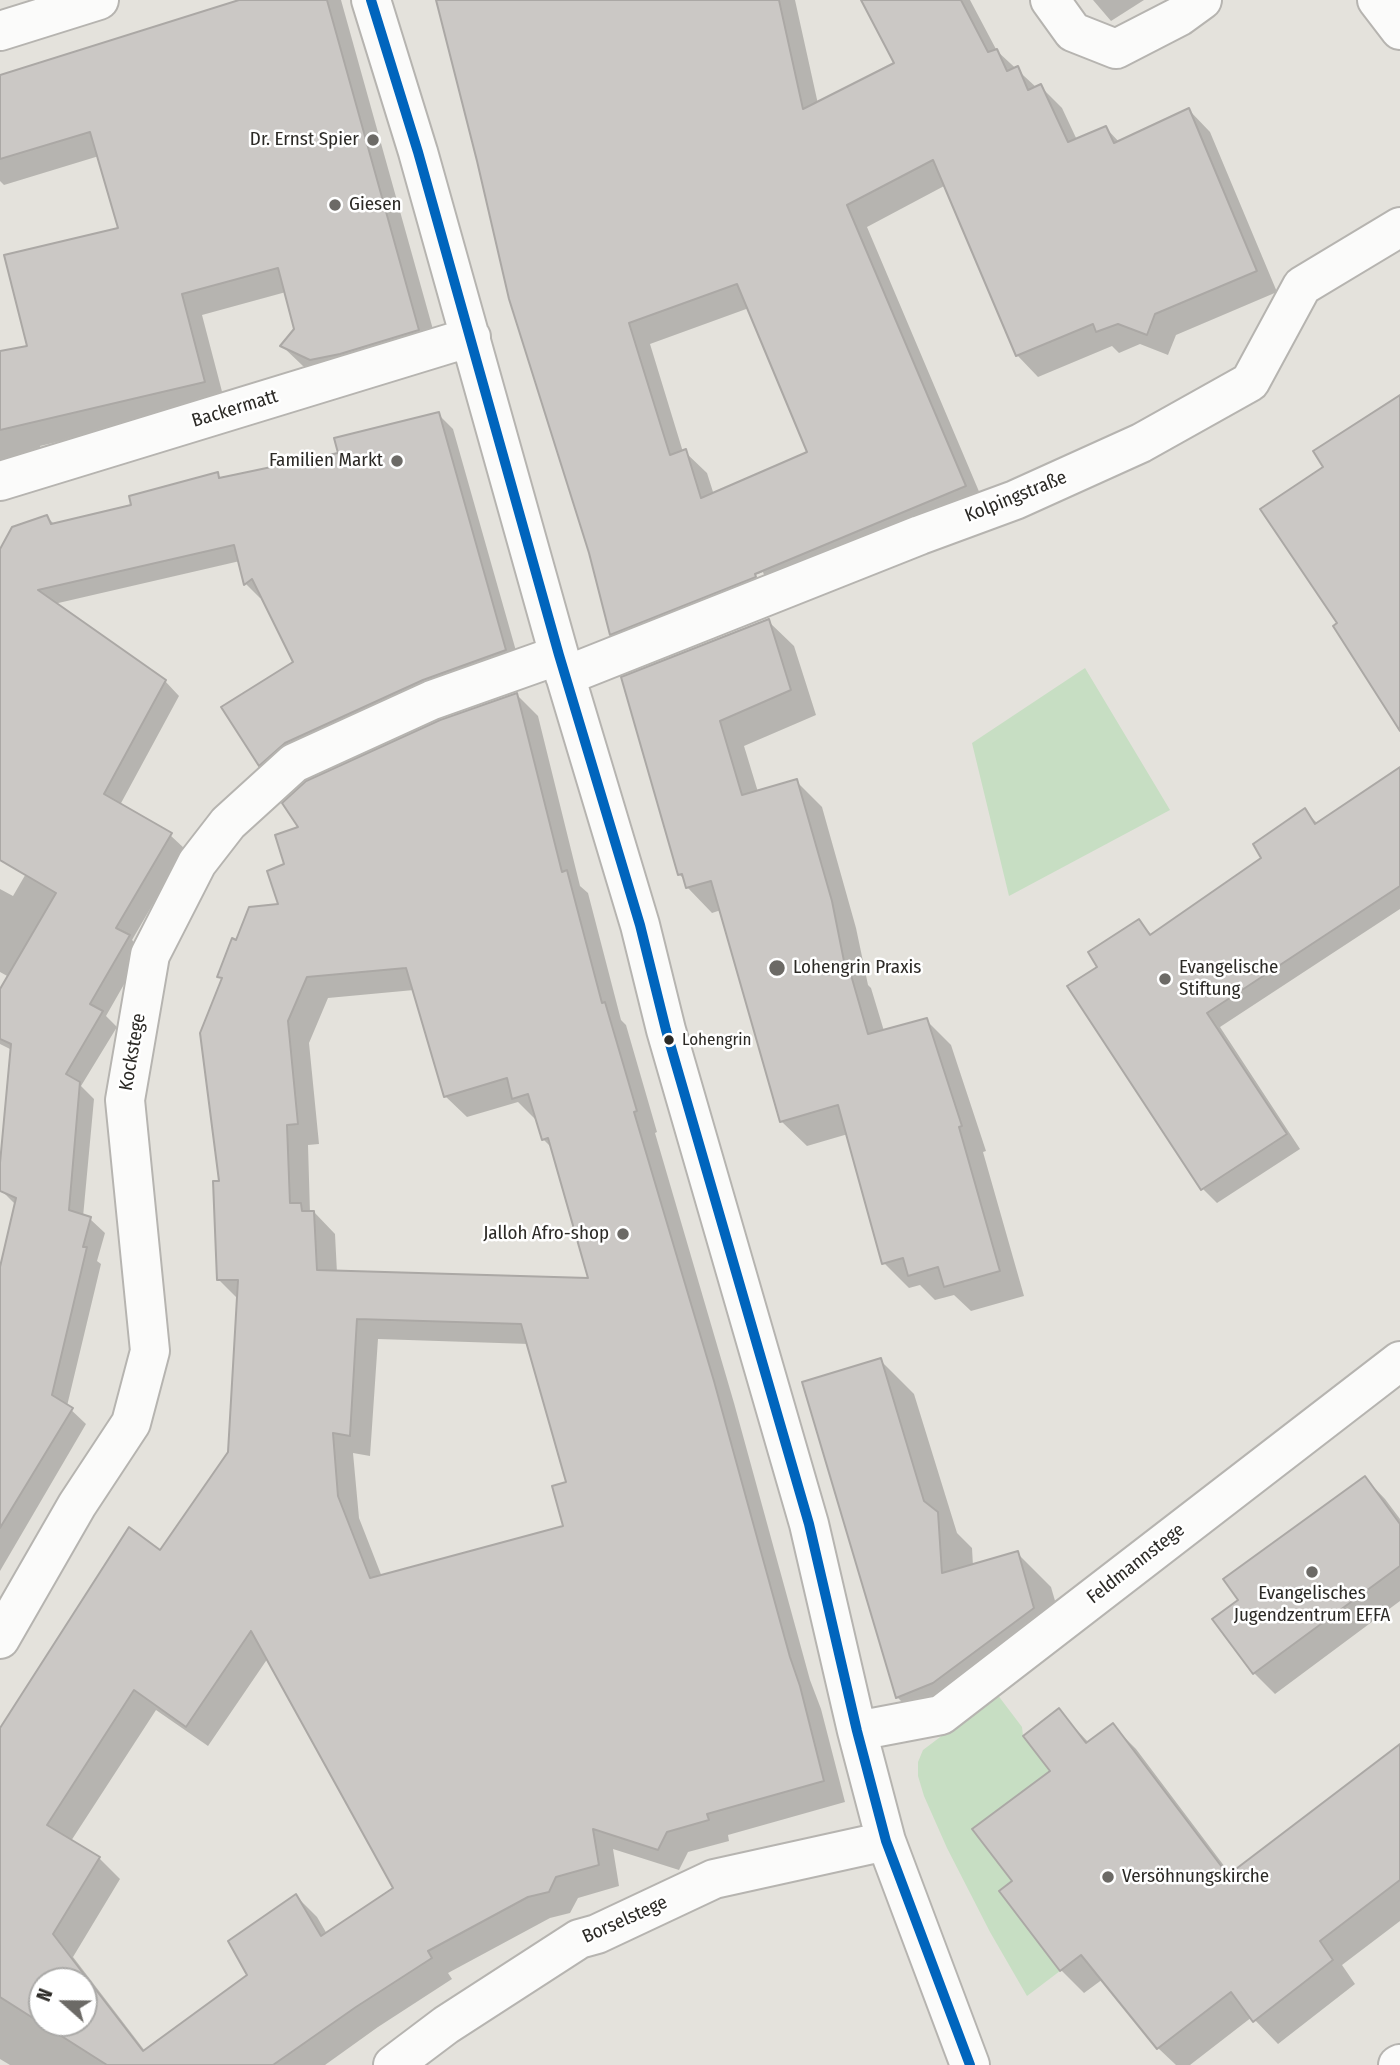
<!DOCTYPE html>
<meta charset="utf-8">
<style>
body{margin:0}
#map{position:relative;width:1400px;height:2065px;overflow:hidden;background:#e4e2dc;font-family:"Fira Sans Condensed",sans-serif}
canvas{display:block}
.north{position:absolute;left:28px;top:1967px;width:70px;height:70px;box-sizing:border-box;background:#fff;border:2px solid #abaaa8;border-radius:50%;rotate:291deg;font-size:19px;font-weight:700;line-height:28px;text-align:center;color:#2c2a26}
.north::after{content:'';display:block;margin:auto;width:24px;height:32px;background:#6c6a66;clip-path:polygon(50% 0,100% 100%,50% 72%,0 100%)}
</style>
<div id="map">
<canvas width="1400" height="2065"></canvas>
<div class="north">N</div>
</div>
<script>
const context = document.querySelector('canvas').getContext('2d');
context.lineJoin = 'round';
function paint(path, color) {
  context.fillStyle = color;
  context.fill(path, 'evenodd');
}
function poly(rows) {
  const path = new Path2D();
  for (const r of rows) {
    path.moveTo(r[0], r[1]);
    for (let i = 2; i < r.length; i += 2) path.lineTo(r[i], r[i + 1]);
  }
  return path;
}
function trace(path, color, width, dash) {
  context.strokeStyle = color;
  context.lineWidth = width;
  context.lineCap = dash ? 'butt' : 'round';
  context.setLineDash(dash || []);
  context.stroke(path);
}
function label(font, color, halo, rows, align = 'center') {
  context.font = font + ' "Fira Sans Condensed",sans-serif';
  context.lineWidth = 5;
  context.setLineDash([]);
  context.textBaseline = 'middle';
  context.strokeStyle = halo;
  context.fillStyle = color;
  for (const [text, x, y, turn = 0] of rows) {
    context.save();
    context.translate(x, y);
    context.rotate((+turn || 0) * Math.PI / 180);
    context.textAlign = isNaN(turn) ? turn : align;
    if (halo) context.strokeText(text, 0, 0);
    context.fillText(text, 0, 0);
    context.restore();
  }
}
paint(poly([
 [1085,668,1170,810,1009,896,972,743],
 [997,1694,1022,1727,1023,1736,1050,1771,972,1829,1012,1881,999,1891,1060,1971,1027,1996,990,1932,947,1848,924,1796,918,1776,918,1762,923,1750]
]), '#c7dec3');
paint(poly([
 [243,0,341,0,439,351,333,380,303,366,282,346,296,329,286,292,202,315,225,403,40,446,43,456,0,466,0,353,29,347,120,229,99,156,4,185,0,181,0,77],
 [438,0,795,0,818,104,897,63,863,0,970,0,997,51,1037,88,1041,87,1062,108,1077,140,1106,128,1120,143,1189,110,1210,132,1277,292,1176,335,1168,355,1140,344,1119,353,1112,346,1038,377,1017,355,946,185,867,227,986,508,633,655,612,634],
 [749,308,809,453,714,495,707,473,685,452,683,452,650,344],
 [763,572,764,575,623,631,623,627],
 [1093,0,1144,0,1111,21],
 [438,414,453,429,520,665,274,779,260,765,295,663,262,596,260,598,246,584,240,561,54,604,165,681,179,696,120,805,170,835,185,849,132,940,143,951,106,1016,117,1027,81,1086,94,1099,83,1217,90,1219,105,1233,97,1261,101,1264,67,1406,86,1424,0,1571,0,1276,16,1205,0,1189,12,1050,0,1044,0,992,9,977,0,972,0,889,13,896,67,803,0,766,0,553,47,517,55,525,133,507,217,474,222,480,340,454],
 [768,621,794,646,816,715,744,746,758,792,796,781,822,807,856,928,868,985,871,988,884,1031,926,1020,951,1045,986,1151,983,1152,1024,1296,971,1311,954,1295,935,1300,920,1285,909,1288,884,1263,848,1134,807,1146,781,1121,721,910,712,913,687,887,685,880,679,874,624,678],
 [517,695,538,716,580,886,588,893,621,1020,626,1025,657,1132,655,1133,734,1403,810,1680,821,1709,845,1802,728,1835,729,1841,688,1852,679,1870,613,1849,619,1886,578,1898,570,1913,550,1918,448,1973,452,1979,378,2027,325,2065,10,2065,0,2059,0,1731,161,1552,230,1453,239,1300,219,1280,223,980,219,976,237,942,280,906,286,865,300,828],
 [414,990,445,1096,467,1117,518,1102,535,1119,537,1119,543,1139,553,1149,590,1280,337,1273,335,1234,314,1212,310,1213,308,1145,319,1144,309,1043,328,998],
 [378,1339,529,1344,568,1484,565,1527,382,1577,359,1518,353,1453,370,1456],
 [268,1658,396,1888,327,1934,317,1917,296,1896,249,1975,145,2051,73,1957,120,1879,99,1858,71,1841,156,1710,208,1746],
 [42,1981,84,1981,84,2023,42,2023],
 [1400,769,1400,909,1220,1027,1300,1149,1217,1203,1203,1189,1100,968,1138,921,1152,935,1264,858,1305,811,1318,824],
 [880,1360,914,1394,957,1533,972,1548,973,1566,1017,1553,1051,1587,1067,1642,967,1717,931,1731,897,1697],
 [1365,1478,1385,1499,1400,1519,1400,1601,1275,1694,1254,1673,1241,1600],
 [1059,1711,1089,1743,1113,1726,1136,1749,1231,1875,1400,1746,1400,1921,1342,1965,1355,1984,1278,2044,1252,2017,1190,2065,1176,2065,1158,2048,1103,1979,1084,1993,1061,1970,1015,1882,1052,1771]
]), '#0003');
const building = poly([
 [239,0,327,0,419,330,340,354,310,360,280,346,294,329,278,268,182,294,205,382,0,430,0,351,27,346,4,255,118,228,90,132,0,159,0,75,239,0],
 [436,0,779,0,803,109,894,63,861,0,961,0,988,52,997,49,1007,71,1018,66,1028,90,1041,84,1068,142,1106,126,1114,143,1189,108,1257,271,1155,314,1147,335,1118,324,1096,332,1093,324,1016,356,933,160,847,205,966,486,755,574,756,577,610,635,589,553,509,299,477,161,436,0],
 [737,284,807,452,701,498,686,449,670,455,629,323,737,284],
 [1400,395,1400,731,1333,626,1337,623,1260,509,1323,467,1313,451,1400,395],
 [439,412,506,650,423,680,285,743,259,766,221,707,293,662,252,579,244,585,234,545,38,590,166,680,104,794,172,833,116,928,130,935,90,1004,103,1011,66,1074,80,1082,69,1210,91,1217,83,1247,87,1247,52,1395,73,1408,0,1528,0,1267,16,1198,0,1191,0,1163,11,1044,0,1039,0,989,56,893,0,860,0,549,12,527,47,515,51,524,131,505,129,496,218,472,219,478,338,453,334,438,439,412],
 [769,619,791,690,720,721,742,795,797,779,832,901,844,961,847,961,868,1034,927,1018,962,1126,959,1127,1000,1271,944,1287,938,1267,908,1276,903,1258,882,1264,838,1105,780,1122,711,881,686,888,682,874,678,875,621,677,769,619],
 [517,693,562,872,567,870,602,1003,605,1002,637,1111,634,1112,714,1381,790,1657,800,1686,824,1781,707,1814,709,1820,667,1832,658,1850,593,1829,599,1865,556,1877,549,1892,528,1897,428,1951,432,1958,356,2007,273,2065,107,2065,0,1997,0,1728,129,1527,160,1550,228,1452,238,1280,217,1280,213,1181,219,1181,200,1033,222,978,217,977,232,938,236,940,249,907,278,904,267,871,284,864,275,835,298,827,282,803,306,781,440,720,517,693],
 [406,968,444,1097,507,1078,512,1099,528,1094,542,1140,548,1138,588,1278,317,1270,314,1211,302,1211,301,1203,290,1203,287,1125,298,1124,288,1021,307,977,406,968],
 [357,1319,521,1324,566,1482,552,1486,563,1526,370,1578,338,1496,333,1433,350,1436,357,1319],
 [251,1631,393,1888,321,1936,296,1894,228,1941,247,1975,143,2051,53,1934,100,1857,47,1825,134,1690,186,1727,251,1631],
 [42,1981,84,1981,84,2023,42,2023,42,1981],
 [1400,767,1400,886,1207,1013,1287,1134,1201,1190,1067,986,1097,967,1088,952,1139,919,1150,935,1261,858,1253,844,1305,808,1315,824,1400,767],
 [881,1358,924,1501,938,1512,942,1573,1018,1551,1034,1608,933,1683,896,1698,802,1382,881,1358],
 [1365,1476,1400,1524,1400,1566,1253,1674,1212,1619,1238,1600,1223,1579,1365,1476],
 [1059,1708,1086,1743,1113,1723,1228,1875,1400,1744,1400,1880,1320,1941,1333,1960,1253,2022,1231,1992,1157,2049,1081,1955,1060,1971,999,1891,1012,1881,972,1829,1050,1771,1023,1736,1059,1708]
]);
paint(building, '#cbc8c5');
trace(building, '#aba8a5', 2);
const minor = poly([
 [371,0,418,152,559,655,640,925,666,1030,809,1524,857,1731,886,1841,970,2065],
 [1050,0,1073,32,1116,49,1180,16,1202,0],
 [1377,0,1400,30],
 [0,31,99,0],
 [0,481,471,337],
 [565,676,920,535,1015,500,1141,443,1250,382,1302,286,1400,227],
 [0,1639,77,1505,131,1423,150,1351,125,1100,150,955,197,863,228,823,294,763,432,700,559,655],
 [857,1731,941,1715,1400,1361],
 [393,2065,446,2025,579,1939,597,1934,714,1879,886,1841]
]);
const secondary = poly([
 [1398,2065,1400,2064]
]);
trace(minor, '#b6b4b0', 42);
trace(secondary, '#b6b4b0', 42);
trace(minor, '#fbfbfa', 38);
trace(secondary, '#fbfbfa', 38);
trace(poly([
 [371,0,418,152,559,655,640,925,666,1030,809,1524,857,1731,886,1841,970,2065]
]), '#0065bd', 10);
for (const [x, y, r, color] of [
 [373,140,7,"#6c6a66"],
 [335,205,7,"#6c6a66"],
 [397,461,7,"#6c6a66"],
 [777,968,9,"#6c6a66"],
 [1165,979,7,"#6c6a66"],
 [669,1040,6,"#2c2a26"],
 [623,1234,7,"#6c6a66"],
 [1312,1572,7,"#6c6a66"],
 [1108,1877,7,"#6c6a66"]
]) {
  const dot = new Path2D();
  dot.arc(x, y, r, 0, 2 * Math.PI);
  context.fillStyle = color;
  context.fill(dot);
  trace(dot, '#fff', 2.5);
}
label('17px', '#2c2a26', '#fff', [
 ["Lohengrin",682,1040]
], 'left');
label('19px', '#2c2a26', '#fff', [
 ["Dr. Ernst Spier",359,140,"right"],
 ["Giesen",349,205],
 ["Familien Markt",383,461,"right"],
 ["Lohengrin Praxis",793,968],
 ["Evangelische",1179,968],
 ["Stiftung",1179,990],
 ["Jalloh Afro-shop",609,1234,"right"],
 ["Evangelisches",1312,1594,"center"],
 ["Jugendzentrum EFFA",1312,1616,"center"],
 ["Versöhnungskirche",1122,1877]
], 'left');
label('19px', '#2c2a26', '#fff', [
 ["Backermatt",235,409,-17],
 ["Kolpingstraße",1016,497,-22],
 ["Kockstege",133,1052,-80],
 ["Feldmannstege",1136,1564,-38],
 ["Borselstege",625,1920,-24]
]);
</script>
